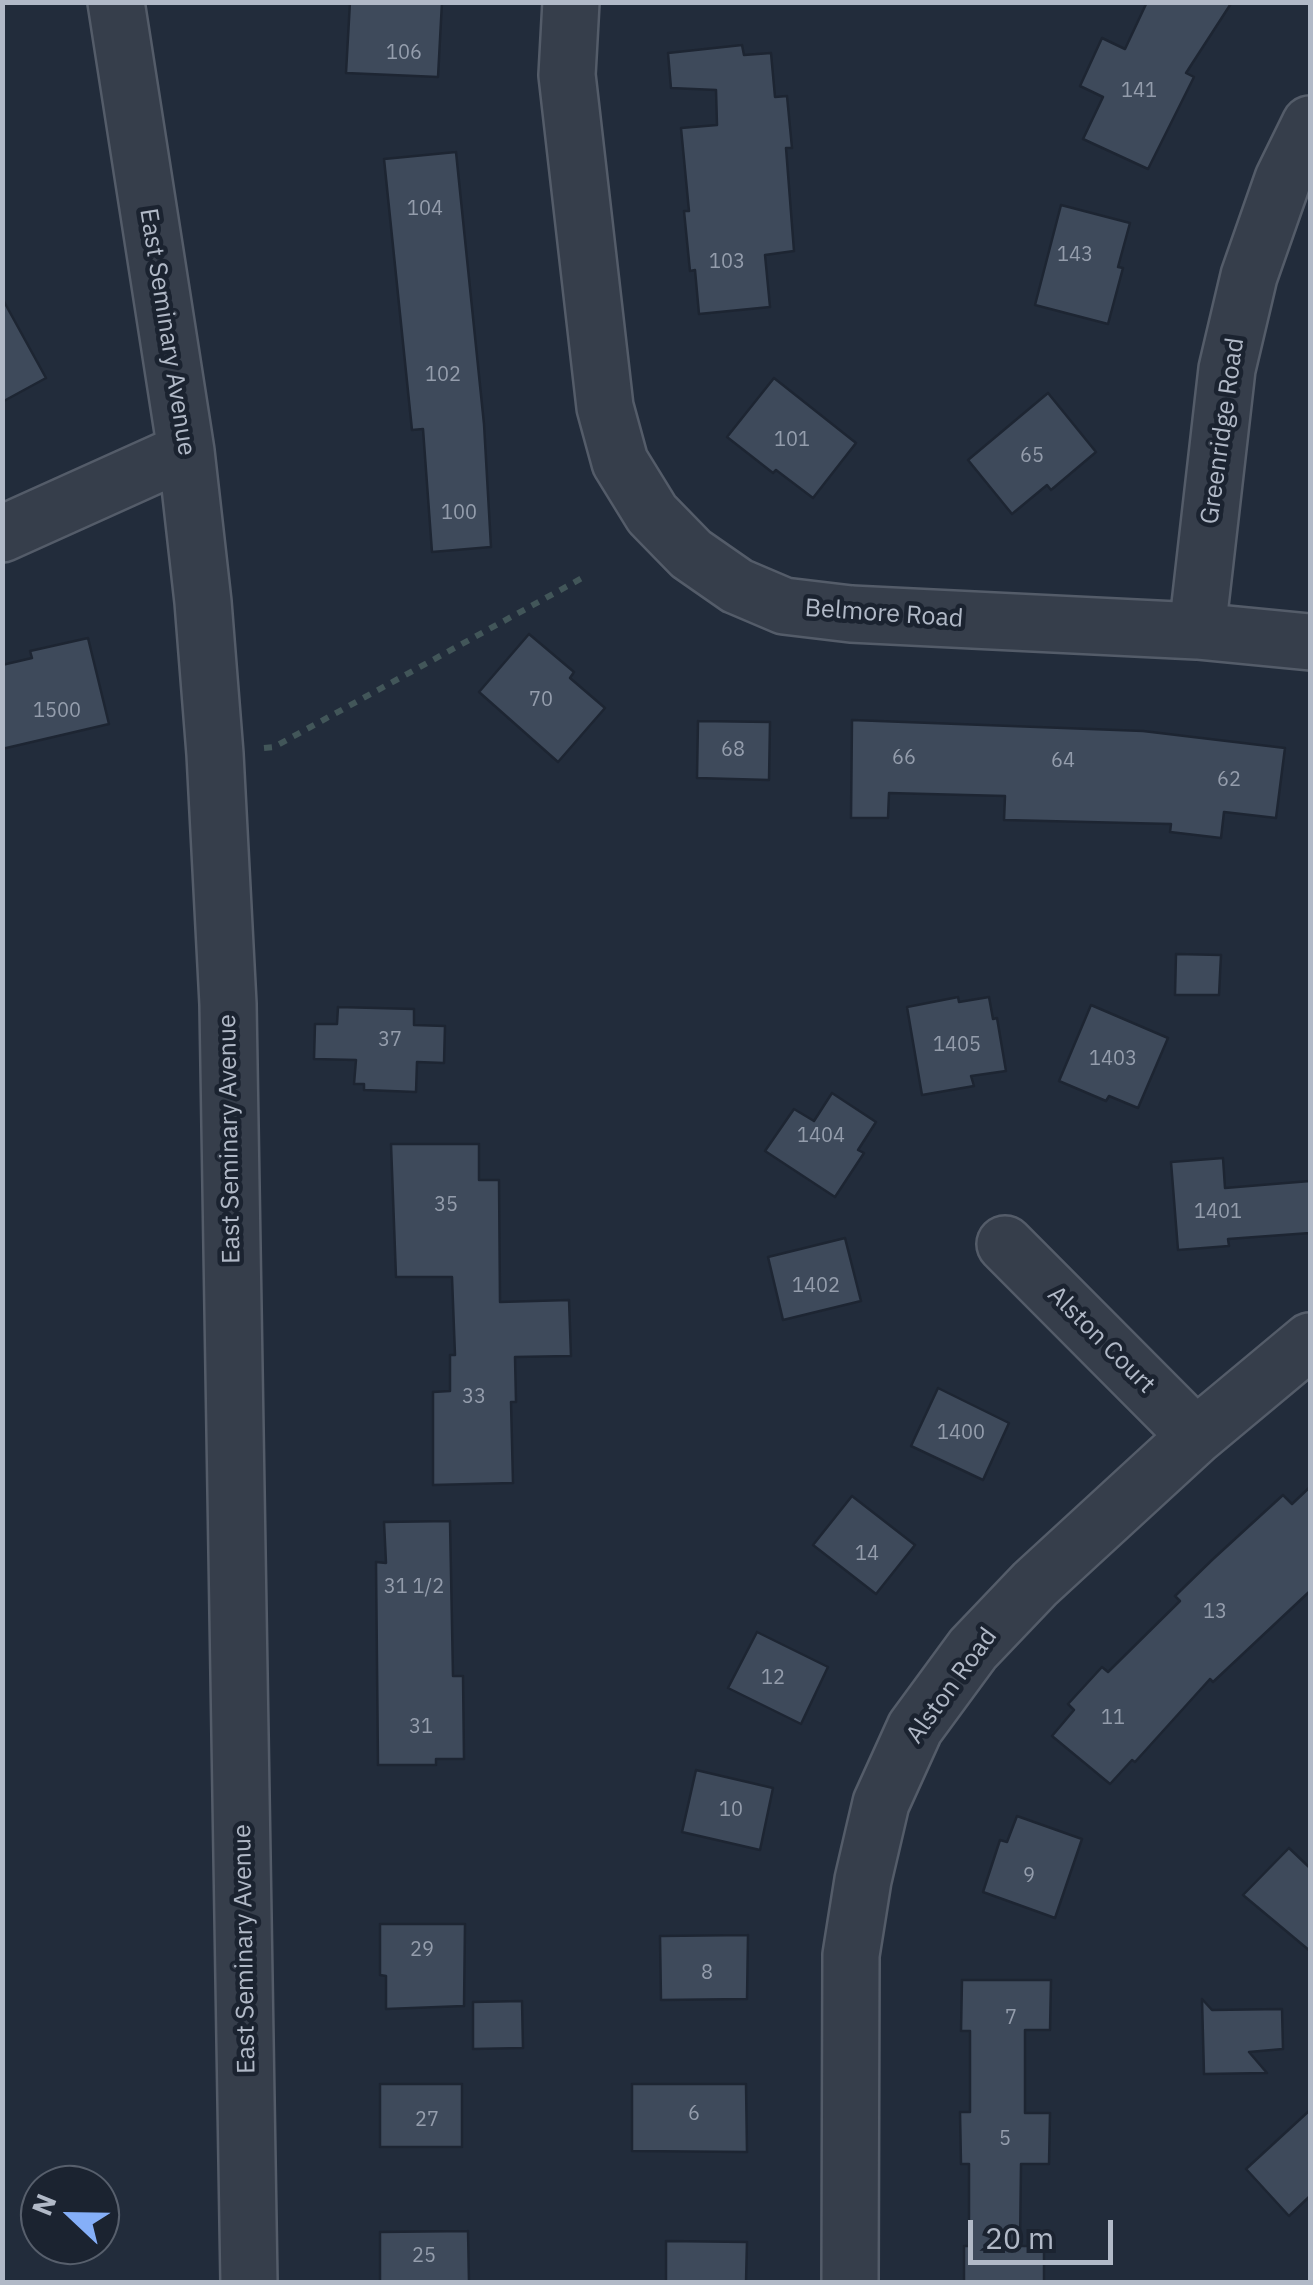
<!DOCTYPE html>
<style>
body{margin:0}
#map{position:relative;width:1313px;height:2285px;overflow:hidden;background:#222c3b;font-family:"IBM Plex Sans",sans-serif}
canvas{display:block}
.frame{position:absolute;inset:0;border:5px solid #b1b9c7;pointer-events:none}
.north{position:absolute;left:20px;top:2165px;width:100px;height:100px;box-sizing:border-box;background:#1b2330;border:2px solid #575f6c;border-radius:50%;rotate:292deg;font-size:28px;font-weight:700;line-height:40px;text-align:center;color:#b1b9c7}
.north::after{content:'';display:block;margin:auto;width:35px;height:45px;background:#85aff8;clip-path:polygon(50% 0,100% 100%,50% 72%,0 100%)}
.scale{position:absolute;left:968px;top:2220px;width:145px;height:45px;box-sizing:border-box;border:5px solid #b1b9c7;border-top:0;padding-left:12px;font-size:30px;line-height:35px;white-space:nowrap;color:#b1b9c7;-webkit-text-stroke:8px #1b2330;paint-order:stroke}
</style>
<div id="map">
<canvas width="1313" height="2285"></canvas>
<div class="frame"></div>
<div class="north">N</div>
<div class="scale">20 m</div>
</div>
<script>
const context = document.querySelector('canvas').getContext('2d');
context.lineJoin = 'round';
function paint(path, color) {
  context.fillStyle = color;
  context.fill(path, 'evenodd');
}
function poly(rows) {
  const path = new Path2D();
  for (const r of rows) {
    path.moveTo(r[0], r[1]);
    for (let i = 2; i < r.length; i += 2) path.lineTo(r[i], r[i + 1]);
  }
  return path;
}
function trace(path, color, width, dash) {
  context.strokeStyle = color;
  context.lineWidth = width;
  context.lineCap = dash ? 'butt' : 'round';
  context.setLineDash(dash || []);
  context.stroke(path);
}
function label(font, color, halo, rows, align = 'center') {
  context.font = font + ' "IBM Plex Sans",sans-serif';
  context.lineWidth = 9;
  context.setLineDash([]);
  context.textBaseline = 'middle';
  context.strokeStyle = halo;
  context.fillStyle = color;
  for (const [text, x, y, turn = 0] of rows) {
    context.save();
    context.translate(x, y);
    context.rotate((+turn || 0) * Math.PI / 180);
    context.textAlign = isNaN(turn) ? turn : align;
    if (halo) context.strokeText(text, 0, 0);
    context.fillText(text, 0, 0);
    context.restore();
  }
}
const building = poly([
 [350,2,442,2,438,77,346,73,350,2],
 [1147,2,1232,2,1186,73,1194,77,1148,169,1083,139,1103,97,1080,86,1102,38,1125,49,1147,2],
 [742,45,744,55,771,53,775,97,787,96,792,148,786,148,794,251,765,255,770,307,699,314,695,270,690,271,684,211,689,211,681,128,717,125,716,90,671,88,668,53,742,45],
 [456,152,484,424,491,547,432,552,423,429,412,430,384,159,456,152],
 [1061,205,1130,223,1118,267,1123,268,1108,324,1035,305,1061,205],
 [2,298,46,378,2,402,2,298],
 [774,378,856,443,813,498,776,470,773,473,727,437,774,378],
 [1048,393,1096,452,1051,490,1047,485,1012,514,968,460,1048,393],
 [529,634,574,672,570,678,605,708,558,762,479,692,529,634],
 [88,638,109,724,2,749,2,665,32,658,30,651,88,638],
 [852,720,1143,731,1285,748,1276,818,1224,812,1221,838,1170,832,1171,824,1004,820,1005,796,889,793,888,818,851,818,852,720],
 [698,721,770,722,769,780,697,778,698,721],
 [1176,954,1221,955,1219,995,1175,995,1176,954],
 [958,997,959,1002,989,997,993,1019,997,1018,1006,1071,971,1076,974,1086,922,1095,907,1007,958,997],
 [1091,1005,1168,1038,1138,1108,1109,1096,1106,1101,1059,1081,1091,1005],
 [338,1007,414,1009,414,1025,445,1026,444,1063,417,1062,416,1092,364,1090,364,1084,354,1084,356,1060,314,1059,315,1024,337,1024,338,1007],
 [832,1093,876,1122,858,1150,864,1153,835,1197,765,1151,794,1109,814,1121,832,1093],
 [391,1144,479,1144,479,1180,499,1180,500,1302,569,1300,571,1356,515,1357,516,1402,511,1402,513,1483,433,1485,433,1392,450,1391,450,1355,455,1355,452,1277,396,1277,391,1144],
 [1223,1158,1225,1188,1310,1181,1310,1233,1228,1239,1229,1246,1178,1250,1171,1162,1223,1158],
 [845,1238,861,1301,783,1320,768,1257,845,1238],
 [938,1388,1009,1423,983,1480,911,1446,938,1388],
 [1310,1487,1310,1591,1213,1682,1210,1679,1135,1762,1132,1760,1110,1784,1052,1736,1074,1710,1068,1704,1102,1667,1108,1672,1180,1601,1175,1596,1212,1560,1283,1495,1292,1504,1310,1487],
 [852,1496,915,1545,876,1594,813,1545,852,1496],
 [450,1521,453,1676,463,1676,464,1759,436,1759,436,1765,378,1765,376,1562,386,1563,384,1522,450,1521],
 [757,1632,828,1667,801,1724,728,1688,757,1632],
 [696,1770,773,1788,760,1850,682,1832,696,1770],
 [1017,1816,1082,1839,1055,1918,983,1892,1000,1840,1007,1842,1017,1816],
 [1289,1848,1310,1868,1310,1951,1243,1895,1289,1848],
 [380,1924,465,1924,464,2006,386,2009,386,1976,380,1975,380,1924],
 [748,1935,747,1999,661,2000,660,1936,748,1935],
 [962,1980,1051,1980,1050,2030,1025,2030,1025,2113,1050,2113,1049,2164,1021,2164,1020,2246,1044,2246,1044,2282,964,2282,964,2246,969,2246,969,2164,961,2164,960,2112,970,2112,970,2031,961,2031,962,1980],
 [1202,1999,1212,2010,1282,2009,1283,2049,1249,2052,1267,2073,1204,2074,1202,1999],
 [522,2001,523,2048,473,2049,473,2002,522,2001],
 [380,2084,462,2084,462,2147,380,2147,380,2084],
 [632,2084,746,2084,747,2152,632,2151,632,2084],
 [1310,2110,1310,2196,1289,2216,1246,2169,1310,2110],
 [468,2231,469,2282,380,2281,380,2232,468,2231],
 [666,2241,747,2242,746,2282,666,2282,666,2241]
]);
paint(building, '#3e4a5b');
trace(building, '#1d2532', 2.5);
const minor = poly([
 [116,2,186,451,203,602,215,754,228,1004,249,2282],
 [571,2,567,75,605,407,620,462,652,514,691,554,737,586,784,606,851,614,1197,631,1310,642],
 [2,534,186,451],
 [1197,631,1227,369,1249,276,1283,179,1310,124],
 [1005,1244,1196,1436],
 [850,2282,851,1955,863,1880,881,1803,915,1728,973,1649,1035,1584,1196,1436,1310,1341]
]);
trace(minor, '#545c69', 60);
trace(poly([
 [264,748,274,747,584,577]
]), '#425659', 6, [8, 8]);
trace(minor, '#363e4b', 55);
label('20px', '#949dac', null, [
 ["106",404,53],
 ["141",1139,91],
 ["104",425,209],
 ["143",1075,255],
 ["103",727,262],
 ["102",443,375],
 ["101",792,440],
 ["65",1032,456],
 ["100",459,513],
 ["70",541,700],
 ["1500",57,711],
 ["68",733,750],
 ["66",904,758],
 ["64",1063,761],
 ["62",1229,780],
 ["37",390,1040],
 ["1405",957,1045],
 ["1403",1113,1059],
 ["1404",821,1136],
 ["35",446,1205],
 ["1401",1218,1212],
 ["1402",816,1286],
 ["33",474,1397],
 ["1400",961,1433],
 ["14",867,1554],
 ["31 1/2",414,1587],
 ["13",1215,1612],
 ["12",773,1678],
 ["11",1113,1718],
 ["31",421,1727],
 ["10",731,1810],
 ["9",1029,1876],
 ["29",422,1950],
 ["8",707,1973],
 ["7",1011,2018],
 ["6",694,2114],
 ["27",427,2120],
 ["5",1005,2139],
 ["25",424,2256]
]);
label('25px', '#b1b9c7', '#1b2330', [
 ["East Seminary Avenue",167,332,81],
 ["Greenridge Road",1223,431,-82],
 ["Belmore Road",884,614,4],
 ["East Seminary Avenue",230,1139,-91],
 ["Alston Court",1101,1340,45],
 ["Alston Road",952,1686,-54],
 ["East Seminary Avenue",245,1949,-91]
]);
</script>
